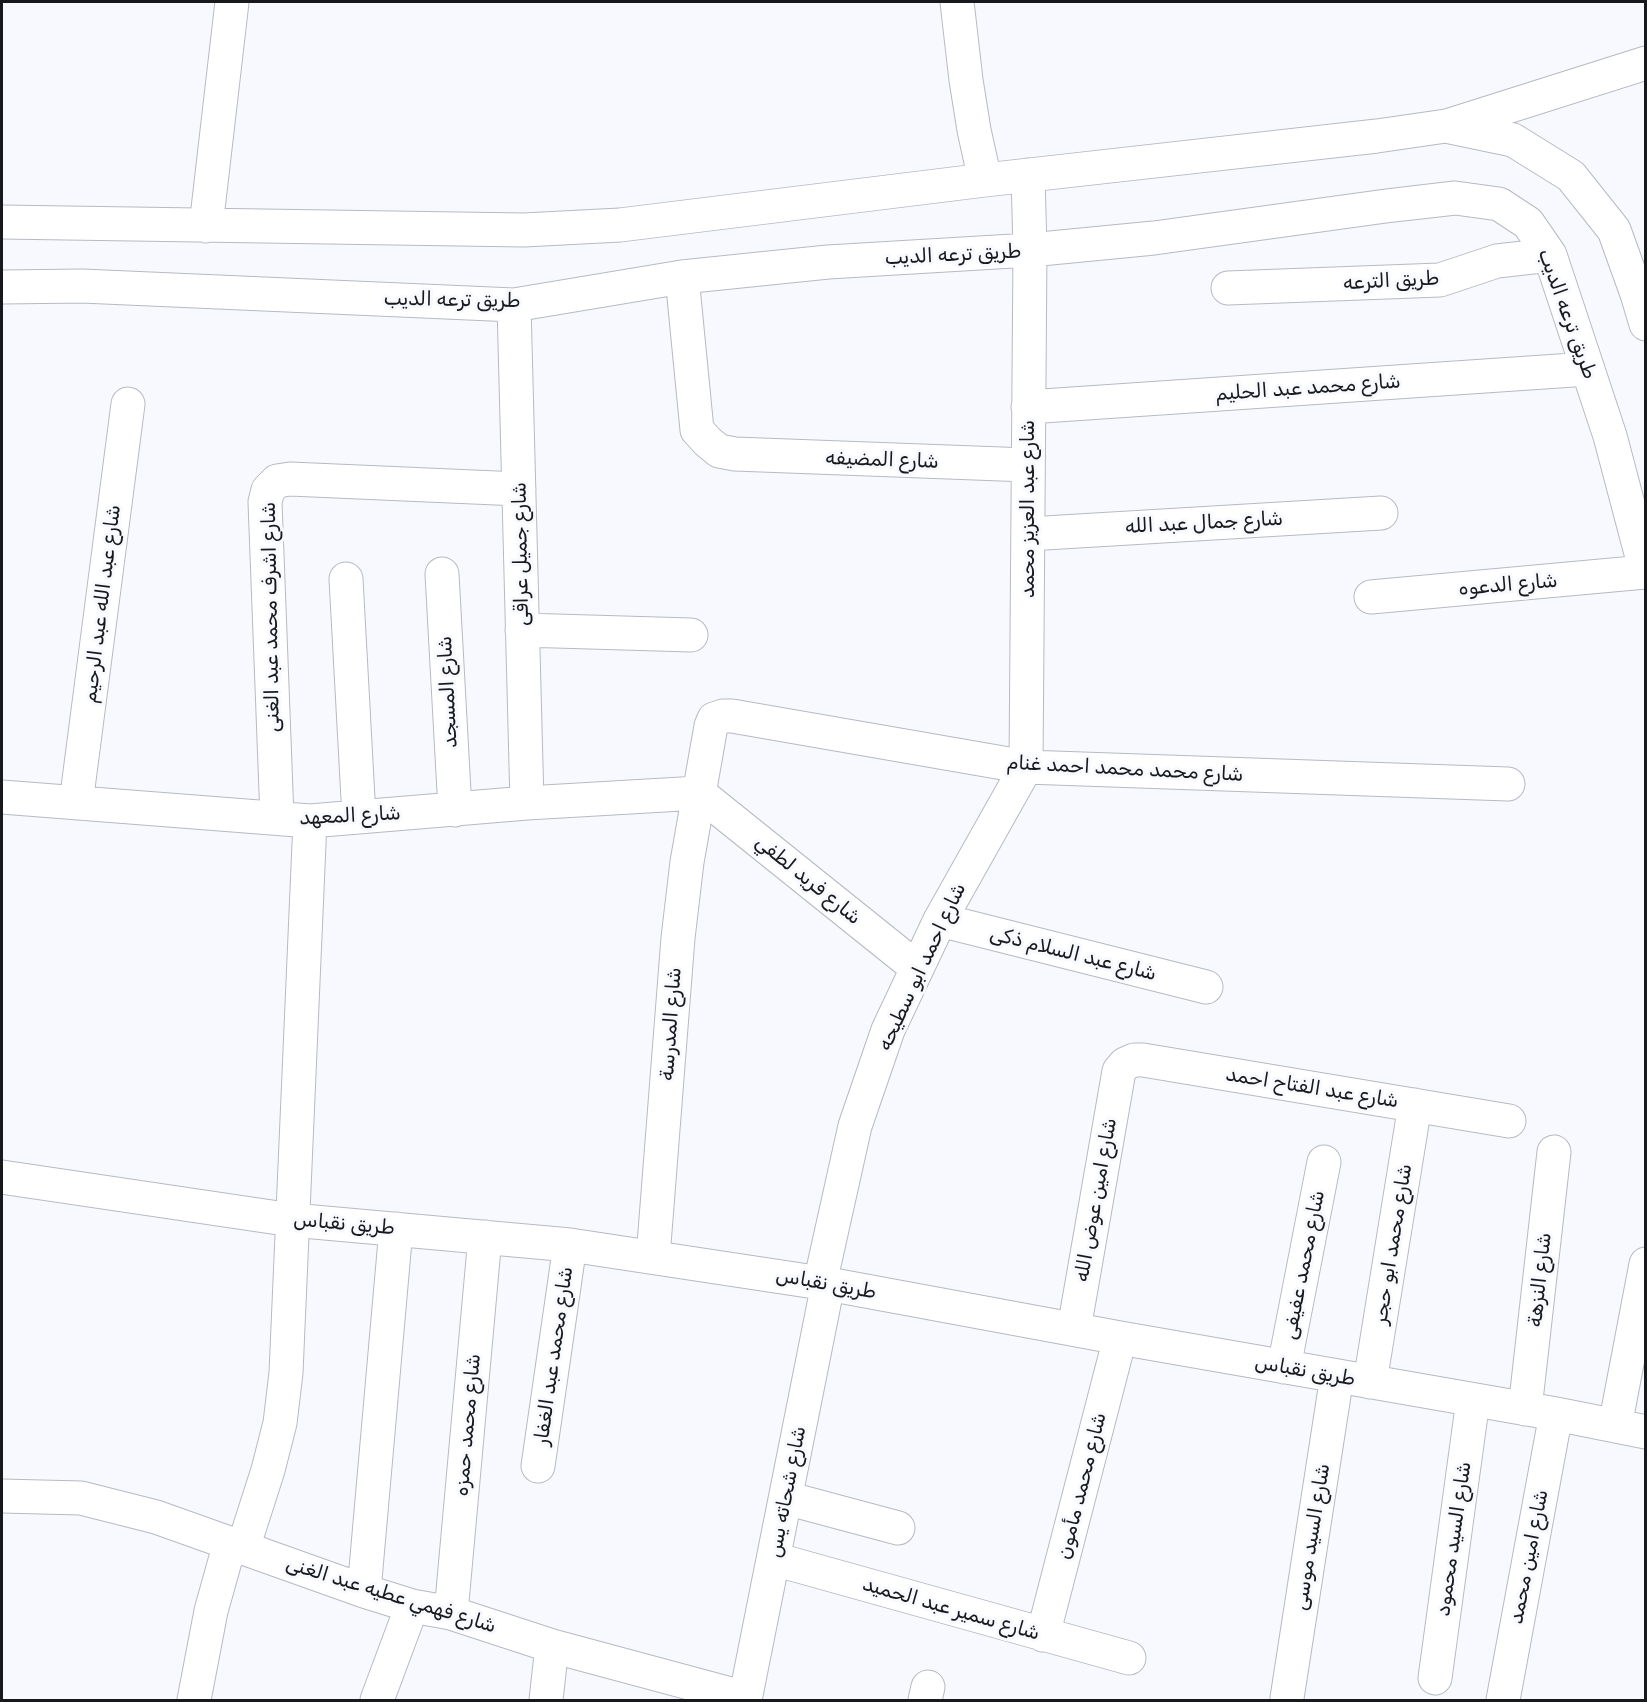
<!DOCTYPE html>
<meta charset="utf-8">
<style>
body{margin:0}
#map{position:relative;width:1647px;height:1702px;overflow:hidden;background:#f7f9ff;font-family:Rubik,sans-serif}
canvas{display:block}
.frame{position:absolute;inset:0;border:3px solid #17191c;pointer-events:none}
</style>
<div id="map">
<canvas width="1647" height="1702"></canvas>
<div class="frame"></div>
</div>
<script>
const context = document.querySelector('canvas').getContext('2d');
context.lineJoin = 'round';
function poly(rows) {
  const path = new Path2D();
  for (const r of rows) {
    path.moveTo(r[0], r[1]);
    for (let i = 2; i < r.length; i += 2) path.lineTo(r[i], r[i + 1]);
  }
  return path;
}
function trace(path, color, width, dash) {
  context.strokeStyle = color;
  context.lineWidth = width;
  context.lineCap = dash ? 'butt' : 'round';
  context.setLineDash(dash || []);
  context.stroke(path);
}
function label(font, color, halo, rows, align = 'center') {
  context.font = font + ' Rubik,"Noto Sans Arabic",sans-serif';
  context.lineWidth = 6;
  context.setLineDash([]);
  context.textBaseline = 'middle';
  context.strokeStyle = halo;
  context.fillStyle = color;
  for (const [text, x, y, turn = 0] of rows) {
    context.save();
    context.translate(x, y);
    context.rotate((+turn || 0) * Math.PI / 180);
    context.textAlign = isNaN(turn) ? turn : align;
    if (halo) context.strokeText(text, 0, 0);
    context.fillText(text, 0, 0);
    context.restore();
  }
}
const minor = poly([
 [957,2,966,80,974,130,985,180],
 [1447,126,1646,63],
 [2,222,524,230,620,225,985,180,1377,136,1446,126,1513,140,1571,176,1614,230,1637,294,1646,324],
 [206,226,232,2],
 [682,277,697,430,708,442,719,451,735,454,1028,465],
 [2,287,82,286,514,305,682,277,828,262,1030,250,1154,238,1386,206,1455,198,1499,204,1528,223,1550,255,1610,436,1646,572],
 [1228,288,1440,280,1497,261,1550,255],
 [514,305,527,803],
 [1028,407,1588,369],
 [1028,534,1381,513],
 [442,574,455,810],
 [346,579,359,817],
 [1371,597,1645,572],
 [522,630,691,635],
 [699,793,917,968],
 [2,797,310,821,527,803,699,793],
 [76,803,128,404],
 [277,818,265,502,268,490,277,481,290,479,519,489],
 [940,920,1206,987],
 [2,1177,292,1220,570,1245,828,1284,1120,1338,1556,1414,1646,1432],
 [653,1257,678,938,687,862,711,726,714,719,723,716,732,716,1026,767,1508,784],
 [820,1283,855,1126,888,1030,940,920,1026,767,1030,250,1028,175],
 [1074,1329,1119,1071,1125,1064,1134,1060,1143,1060,1509,1121],
 [1284,1367,1324,1162],
 [1370,1382,1415,1105],
 [1525,1409,1554,1152],
 [1615,1426,1646,1264],
 [538,1466,570,1245],
 [2,1496,81,1498,156,1517,364,1591,412,1606,451,1613,552,1646,745,1698],
 [786,1498,898,1528],
 [243,1548,268,1470,280,1423,286,1373,310,821],
 [774,1559,1129,1658],
 [364,1591,396,1229],
 [451,1613,485,1237],
 [1043,1635,1120,1338],
 [1435,1678,1473,1400],
 [1287,1698,1337,1376],
 [194,1700,211,1611,230,1543],
 [377,1700,412,1606],
 [546,1700,552,1646],
 [745,1700,828,1284],
 [925,1700,928,1687],
 [1503,1700,1556,1414]
]);
trace(minor, '#b7bac3', 35);
trace(minor, '#fff', 33);
label('20px', '#17191c', '#f7f9ff', [
 ["طريق ترعه الديب",953,255,-3],
 ["طريق الترعه",1391,281,-3],
 ["طريق ترعه الديب",452,300,1],
 ["طريق ترعه الديب",1567,314,70],
 ["شارع محمد عبد الحليم",1308,388,-4],
 ["شارع المضيفه",882,460,2],
 ["شارع عبد العزيز محمد",1028,509,-90],
 ["شارع جمال عبد الله",1204,523,-3],
 ["شارع جميل عراقى",521,554,-91],
 ["شارع الدعوه",1508,585,-5],
 ["شارع عبد الله عبد الرحيم",102,604,-83],
 ["شارع اشرف محمد عبد الغنى",271,617,-91],
 ["شارع المسجد",448,692,-93],
 ["شارع محمد محمد احمد غنام",1125,769,3],
 ["شارع المعهد",350,816,-3],
 ["شارع فريد لطفي",808,880,39],
 ["شارع عبد السلام ذكى",1073,954,14],
 ["شارع احمد ابو سطيحه",922,967,-65],
 ["شارع المدرسة",671,1024,-86],
 ["شارع عبد الفتاح احمد",1312,1088,9],
 ["شارع امين عوض الله",1096,1200,-80],
 ["طريق نقباس",344,1224,5],
 ["شارع محمد ابو حجر",1393,1244,-81],
 ["شارع محمد عفيفى",1304,1265,-79],
 ["شارع النزهة",1540,1280,-84],
 ["طريق نقباس",826,1284,10],
 ["شارع محمد عبد الغفار",554,1356,-82],
 ["طريق نقباس",1305,1371,10],
 ["شارع محمد حمزه",468,1425,-85],
 ["شارع محمد مأمون",1082,1486,-76],
 ["شارع شحاته يس",787,1492,-79],
 ["شارع السيد موسى",1312,1537,-81],
 ["شارع السيد محمود",1454,1539,-82],
 ["شارع امين محمد",1529,1557,-79],
 ["شارع فهمي عطيه عبد الغنى",391,1595,17],
 ["شارع سمير عبد الحميد",951,1609,16]
]);
</script>
